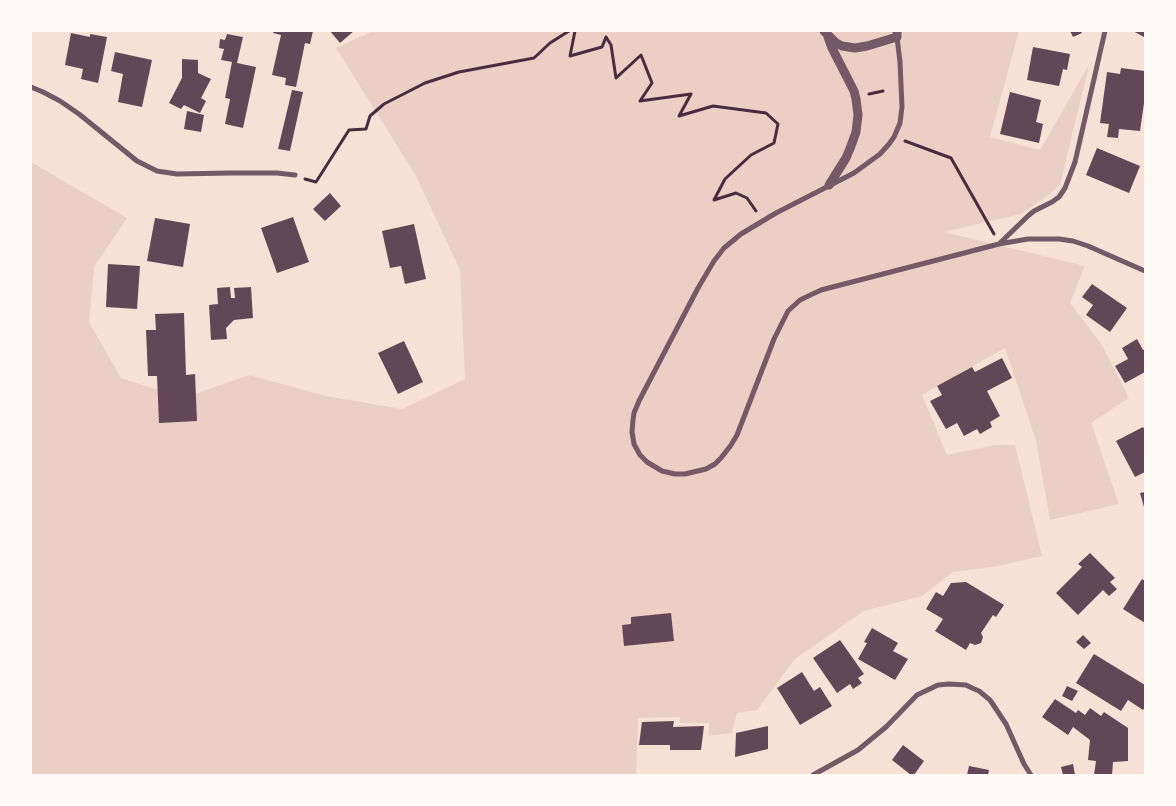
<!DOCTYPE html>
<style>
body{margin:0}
#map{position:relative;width:1176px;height:806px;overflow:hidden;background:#f7e1d7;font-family:Arial,sans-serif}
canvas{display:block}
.frame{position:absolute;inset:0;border:32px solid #fffaf5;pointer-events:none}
</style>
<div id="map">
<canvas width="1176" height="806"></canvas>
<div class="frame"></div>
</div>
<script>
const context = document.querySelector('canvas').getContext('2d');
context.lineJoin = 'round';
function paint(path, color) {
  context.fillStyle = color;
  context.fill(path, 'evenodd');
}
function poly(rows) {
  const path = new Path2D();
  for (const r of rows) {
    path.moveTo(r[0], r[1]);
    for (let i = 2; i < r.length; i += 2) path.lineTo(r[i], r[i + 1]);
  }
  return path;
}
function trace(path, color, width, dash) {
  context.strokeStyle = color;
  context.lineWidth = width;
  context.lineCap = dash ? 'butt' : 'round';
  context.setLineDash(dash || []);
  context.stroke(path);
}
paint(poly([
 [373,31,1019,31,990,137,1040,150,1089,65,1060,185,1046,197,1021,214,944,232,1085,266,1070,303,1102,345,1129,398,1091,423,1119,504,1050,520,1036,441,1005,348,922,395,947,455,995,445,1015,445,1042,556,993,567,953,572,922,596,864,611,795,659,757,710,737,713,732,733,708,736,709,723,680,723,680,717,638,718,636,775,31,775,31,162,127,218,94,267,89,322,121,378,183,398,249,375,326,396,402,409,465,379,460,270,416,176,336,48]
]), '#ebcfc5');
paint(poly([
 [274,31,313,31,310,44,305,43,296,87,285,85,286,78,272,75,281,35,273,33],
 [330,31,354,31,340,43],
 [1070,31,1081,31,1082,33,1073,37],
 [1133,31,1145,31,1145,35,1144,37],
 [71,33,90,37,90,34,107,37,98,83,81,79,83,69,65,65],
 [227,34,243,37,237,63,256,67,243,128,225,124,230,99,225,98,232,62,221,60,224,49,219,48,220,39,225,40],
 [1033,47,1070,54,1067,70,1063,69,1059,86,1027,80],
 [115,52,152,60,142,107,118,102,123,74,111,71],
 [182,59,198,60,198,73,211,79,201,98,206,101,200,113,184,105,181,109,169,103,182,78],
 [1121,68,1145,71,1145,96,1140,131,1119,129,1118,138,1107,137,1109,124,1100,123,1107,72,1120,74],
 [292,90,303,92,290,151,278,149],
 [1010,92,1041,100,1036,122,1043,124,1039,143,1000,134],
 [187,111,204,115,201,132,184,129],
 [1097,148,1140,166,1129,193,1086,175],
 [330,193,341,206,325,221,313,209],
 [293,217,309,262,277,273,261,228],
 [155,218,190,224,183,267,147,261],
 [414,224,426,279,405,284,401,266,390,268,382,231],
 [108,264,140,266,137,309,106,307],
 [1092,284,1127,308,1110,332,1086,315,1093,305,1082,297],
 [230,287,231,298,235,298,234,288,251,287,253,318,234,320,226,328,227,339,211,340,209,305,218,304,217,288],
 [184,313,186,375,195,374,197,421,159,423,157,376,148,376,146,330,156,330,155,314],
 [1137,339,1143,350,1145,349,1145,372,1125,383,1115,366,1128,359,1122,348],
 [404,341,423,382,398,394,378,353],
 [1002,358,1012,378,987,391,1000,416,990,422,992,427,980,434,977,429,964,436,957,423,946,429,930,401,942,395,937,386,972,367,975,372],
 [1143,427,1145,430,1145,472,1135,477,1116,441],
 [1145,492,1145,507,1144,507,1140,493],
 [1090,553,1115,578,1110,582,1117,589,1109,596,1103,590,1078,615,1056,593,1082,567,1078,564],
 [1142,579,1145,581,1145,623,1123,609],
 [966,582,1004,605,996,617,993,615,981,633,983,637,981,643,975,645,970,643,966,650,935,631,943,619,926,609,936,592,943,596,951,583],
 [671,613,674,641,624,646,622,625,631,624,631,617],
 [872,628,898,643,893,651,908,659,895,680,858,659,867,643,864,642],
 [1083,635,1091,643,1084,649,1076,642],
 [840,640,864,674,858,678,862,683,853,689,850,684,837,693,813,658],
 [1094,654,1145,685,1145,707,1143,710,1128,700,1121,711,1076,683],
 [802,672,814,691,820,687,832,706,800,725,777,688],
 [1067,686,1078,691,1072,701,1062,696],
 [1055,699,1076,713,1078,710,1085,715,1090,708,1101,716,1104,712,1128,728,1128,761,1113,762,1112,775,1094,775,1096,761,1088,760,1090,740,1073,727,1068,735,1042,717],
 [674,721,673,727,704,726,701,750,670,750,670,745,639,745,642,722],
 [768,726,768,749,735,757,736,733],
 [903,745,924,761,914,775,911,775,892,760],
 [1073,764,1075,775,1063,775,1061,767],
 [969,766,989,770,988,775,967,775]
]), '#644757');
trace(poly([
 [575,31,570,56,602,47,606,37,611,45,616,78,641,55,652,83,640,101,691,94,679,116,713,106,766,113,778,124,774,143,751,155,725,179,714,200,736,193,747,198,756,211],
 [869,94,883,91],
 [905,141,951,158,994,234],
 [305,179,316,182,349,130,366,129,370,116,384,104,425,83,459,72,534,58,550,43,569,31]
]), '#4a2c40', 3);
trace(poly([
 [897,37,900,62,902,107,900,123,894,137,889,144,880,154,854,173,776,213,741,234,724,248,714,261,698,288,652,376,639,401,634,413,633,420,632,432,634,444,640,455,647,462,662,471,675,474,685,474,706,469,715,464,721,458,731,445,737,435,774,339,788,311,800,300,821,290,999,244,1028,239,1059,239,1073,241,1088,246,1145,271],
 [31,87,43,92,60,101,79,114,137,161,157,171,177,174,230,173,277,173,295,175],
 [1000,243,1029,215,1034,211,1052,202,1059,197,1065,188,1075,162,1105,31],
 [813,775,858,750,886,727,917,695,938,685,949,684,966,685,972,688,979,691,990,700,1006,724,1024,764,1031,775]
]), '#755966', 5);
trace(poly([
 [824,31,836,43,842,46,855,48,867,46,897,37,897,31],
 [828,37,832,48,854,91,856,99,858,115,856,132,851,146,846,158,829,185]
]), '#755966', 9);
</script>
